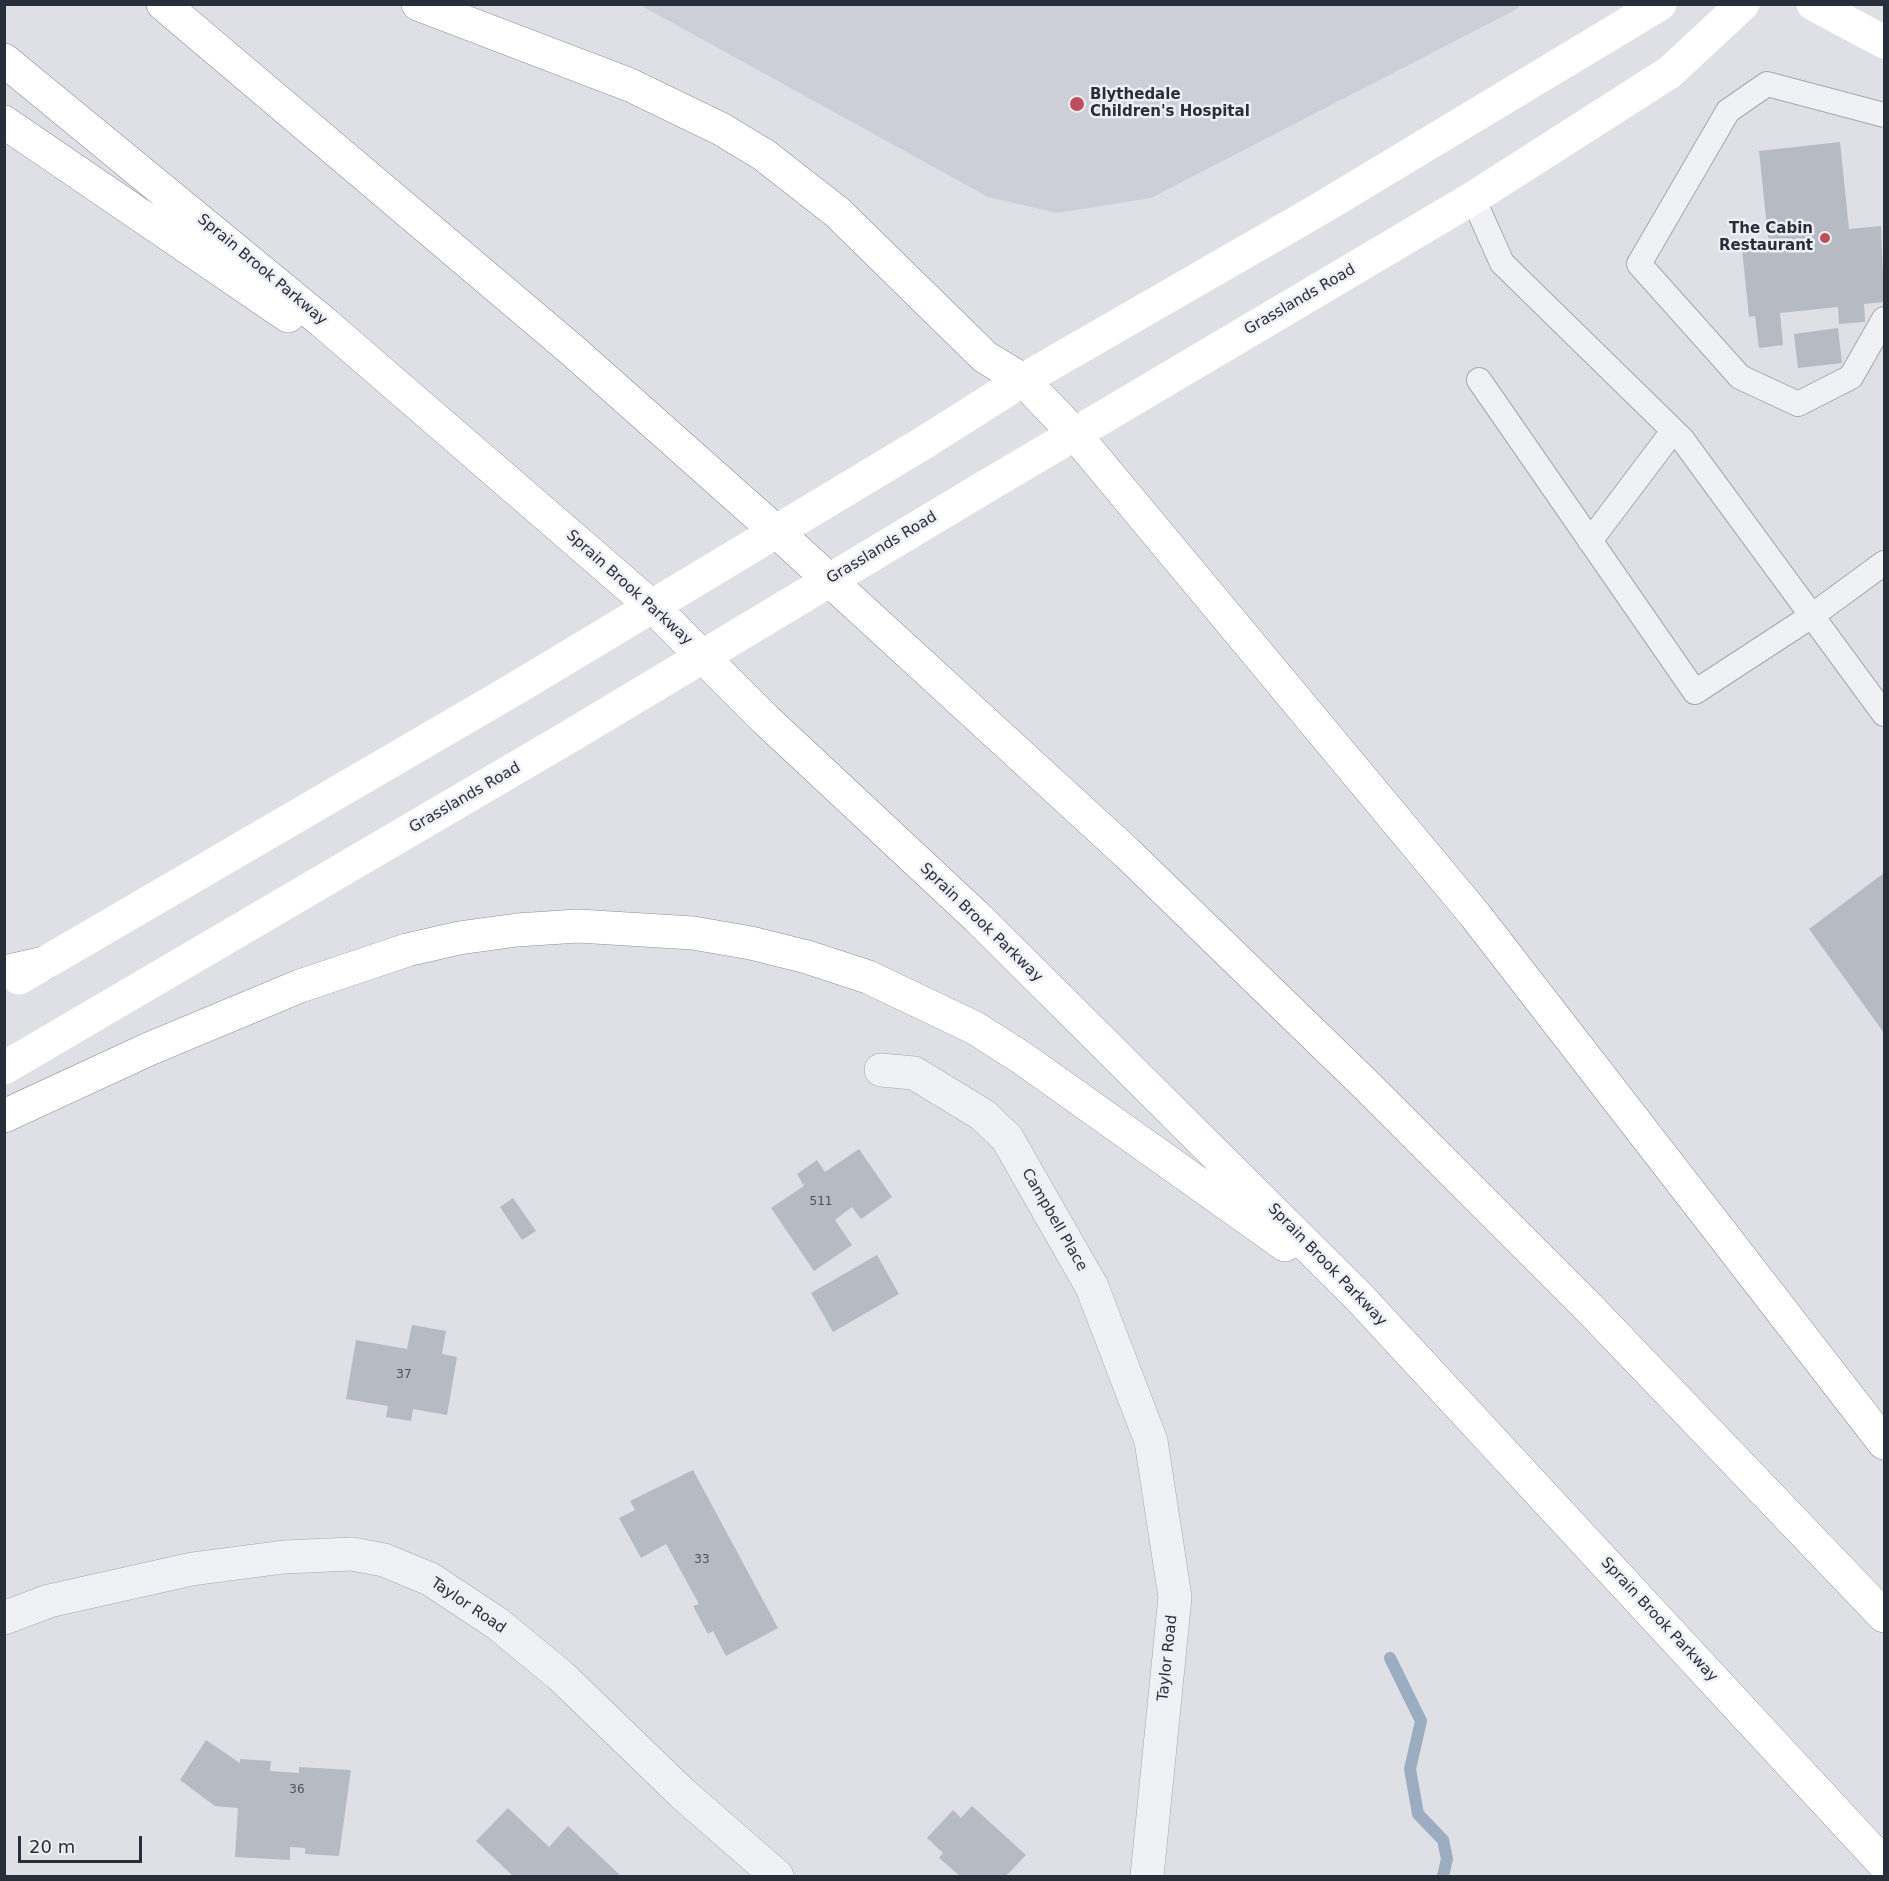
<!DOCTYPE html>
<style>
body{margin:0}
#map{position:relative;width:1889px;height:1881px;overflow:hidden;background:#dee0e6;font-family:"DejaVu Sans",sans-serif}
canvas{display:block}
.frame{position:absolute;inset:0;border:6px solid #292e3b;pointer-events:none}
.scale{position:absolute;left:18px;top:1836px;width:124px;height:27px;box-sizing:border-box;border:3px solid #292e3b;border-top:0;padding-left:8px;font-size:18px;line-height:21px;white-space:nowrap;color:#292e3b;-webkit-text-stroke:4px #edeff4;paint-order:stroke}
</style>
<div id="map">
<canvas width="1889" height="1881"></canvas>
<div class="frame"></div>
<div class="scale">20 m</div>
</div>
<script>
const context = document.querySelector('canvas').getContext('2d');
context.lineJoin = 'round';
function paint(path, color) {
  context.fillStyle = color;
  context.fill(path, 'evenodd');
}
function poly(rows) {
  const path = new Path2D();
  for (const r of rows) {
    path.moveTo(r[0], r[1]);
    for (let i = 2; i < r.length; i += 2) path.lineTo(r[i], r[i + 1]);
  }
  return path;
}
function trace(path, color, width, dash) {
  context.strokeStyle = color;
  context.lineWidth = width;
  context.lineCap = dash ? 'butt' : 'round';
  context.setLineDash(dash || []);
  context.stroke(path);
}
function label(font, color, halo, rows, align = 'center') {
  context.font = font + ' "DejaVu Sans",sans-serif';
  context.lineWidth = 5;
  context.setLineDash([]);
  context.textBaseline = 'middle';
  context.strokeStyle = halo;
  context.fillStyle = color;
  for (const [text, x, y, turn = 0] of rows) {
    context.save();
    context.translate(x, y);
    context.rotate((+turn || 0) * Math.PI / 180);
    context.textAlign = isNaN(turn) ? turn : align;
    if (halo) context.strokeText(text, 0, 0);
    context.fillText(text, 0, 0);
    context.restore();
  }
}
paint(poly([
 [640,5,1521,5,1515,10,1151,198,1057,213,988,197]
]), '#cccfd7');
trace(poly([
 [1390,1658,1421,1721,1410,1769,1418,1814,1443,1840,1447,1859,1443,1876]
]), '#9cadc2', 12);
paint(poly([
 [1840,142,1849,229,1881,226,1884,302,1864,304,1865,322,1839,324,1838,307,1780,313,1783,345,1759,348,1755,316,1749,317,1742,249,1769,246,1759,151],
 [1838,328,1842,363,1798,368,1794,334],
 [1884,873,1884,1033,1809,929],
 [859,1149,892,1197,861,1219,852,1207,835,1220,852,1245,814,1271,771,1208,804,1186,797,1174,817,1160,825,1172],
 [513,1198,536,1231,522,1240,500,1207],
 [877,1255,899,1294,833,1332,811,1293],
 [412,1325,446,1331,442,1354,457,1357,447,1415,413,1409,411,1421,386,1417,388,1406,346,1399,356,1340,407,1349],
 [693,1470,778,1628,726,1656,713,1631,708,1634,693,1606,699,1604,666,1544,641,1558,619,1518,635,1510,630,1501],
 [206,1740,240,1763,240,1759,271,1761,270,1771,299,1773,299,1767,351,1770,339,1856,305,1854,305,1848,290,1847,290,1860,235,1857,238,1808,215,1806,180,1780],
 [972,1806,1026,1855,1006,1876,960,1876,939,1858,943,1853,927,1838,953,1810,961,1818],
 [508,1808,549,1847,568,1826,621,1876,513,1876,476,1841]
]), '#b6bac2');
const lane = poly([
 [1884,115,1767,84,1728,111,1639,264,1740,377,1798,404,1851,377,1884,319],
 [1473,198,1502,263,1682,439,1884,714],
 [1479,380,1695,692,1813,615,1884,563],
 [1590,541,1673,431]
]);
const street = poly([
 [881,1070,914,1073,983,1115,1007,1138,1092,1287,1151,1441,1175,1597,1147,1876],
 [4,1618,49,1601,192,1569,284,1557,352,1554,384,1560,430,1579,498,1624,561,1676,683,1794,777,1876]
]);
const highway = poly([
 [163,4,572,350,789,543,1127,853,1363,1082,1591,1310,1884,1616],
 [418,4,630,85,721,129,764,155,837,212,985,357,1023,380,1074,433,1475,915,1884,1443],
 [4,60,323,322,655,609,765,719,978,918,1359,1297,1884,1864],
 [4,122,288,316],
 [4,972,44,963],
 [4,1116,149,1049,300,986,407,950,459,938,517,930,578,926,693,933,751,943,807,957,868,977,975,1028,1022,1058,1285,1245]
]);
trace(lane, '#a4a7af', 26);
trace(street, '#a4a7af', 34);
trace(highway, '#878e9b', 34);
trace(lane, '#f0f1f4', 24);
trace(street, '#f0f1f4', 33);
trace(poly([
 [1813,4,1884,42],
 [925,442,1023,380,1318,210,1660,4],
 [980,490,1473,198,1670,72,1743,4],
 [19,978,518,687],
 [4,1068,572,735]
]), '#fff', 33);
trace(highway, '#fff', 33);
trace(poly([
 [518,687,925,442],
 [572,735,980,490]
]), '#fff', 33);
for (const [x, y, r, color] of [
 [1077,104,8,"#bf4f5a"],
 [1825,238,6,"#bf4f5a"]
]) {
  const dot = new Path2D();
  dot.arc(x, y, r, 0, 2 * Math.PI);
  context.fillStyle = color;
  context.fill(dot);
  trace(dot, '#edeff4', 2);
}
label('12px', '#4c515d', null, [
 ["511",821,1202],
 ["37",404,1375],
 ["33",702,1560],
 ["36",297,1790]
]);
label('bold 15px', '#292e3b', '#edeff4', [
 ["Blythedale",1090,95],
 ["Children's Hospital",1090,112],
 ["The Cabin",1813,229,"right"],
 ["Restaurant",1813,246,"right"]
], 'left');
label('15px', '#292e3b', '#edeff4', [
 ["Sprain Brook Parkway",262,270,40],
 ["Grasslands Road",1300,300,-30],
 ["Grasslands Road",882,548,-31],
 ["Sprain Brook Parkway",629,588,42],
 ["Grasslands Road",465,798,-30],
 ["Sprain Brook Parkway",981,923,44],
 ["Campbell Place",1054,1220,60],
 ["Sprain Brook Parkway",1327,1265,46],
 ["Taylor Road",468,1606,34],
 ["Sprain Brook Parkway",1659,1620,47],
 ["Taylor Road",1168,1658,-84]
]);
</script>
